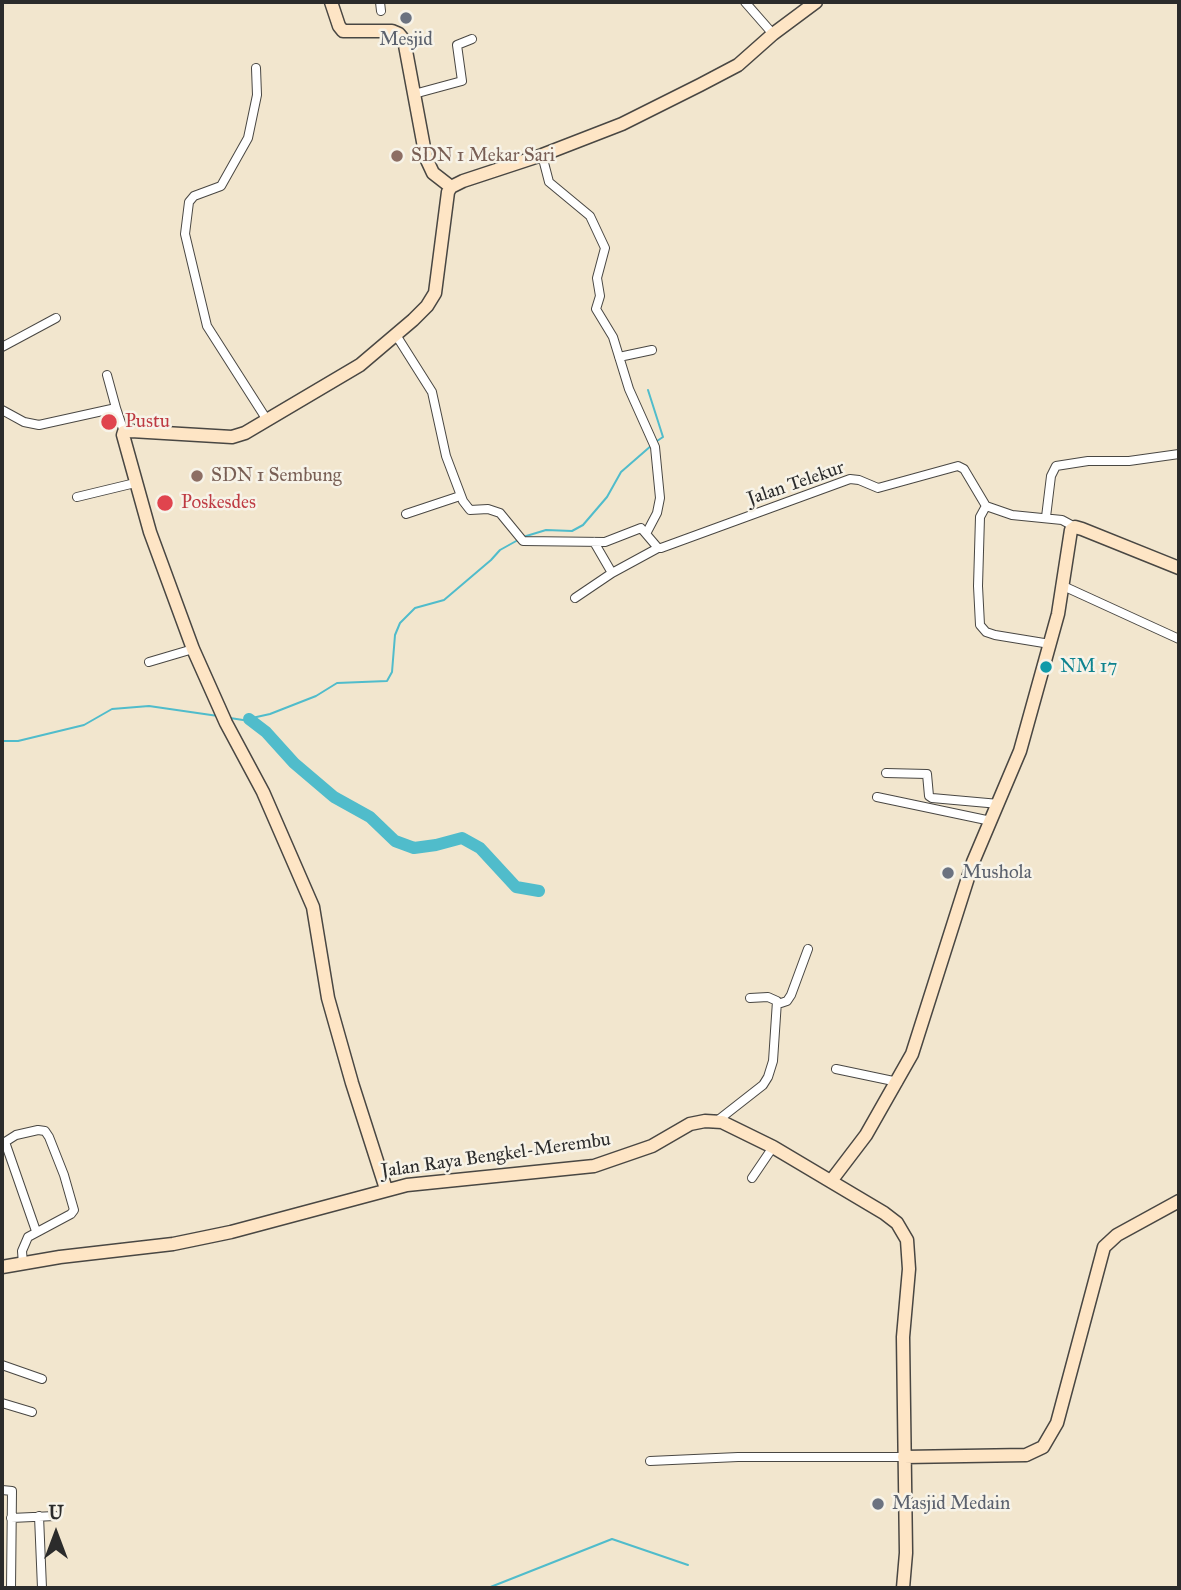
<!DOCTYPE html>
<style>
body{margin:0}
#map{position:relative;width:1181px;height:1590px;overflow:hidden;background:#f2e6ce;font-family:"IM FELL Great Primer",serif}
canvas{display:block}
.frame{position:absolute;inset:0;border:4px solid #2b2b2b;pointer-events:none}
.north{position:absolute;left:21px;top:1499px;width:70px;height:70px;-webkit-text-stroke:5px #f7f3e8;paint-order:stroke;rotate:0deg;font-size:19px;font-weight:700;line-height:28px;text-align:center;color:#2b2b2b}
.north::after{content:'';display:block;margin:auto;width:24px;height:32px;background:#2b2b2b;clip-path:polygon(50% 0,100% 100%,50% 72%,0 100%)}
</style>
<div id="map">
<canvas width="1181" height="1590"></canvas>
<div class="frame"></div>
<div class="north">U</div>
</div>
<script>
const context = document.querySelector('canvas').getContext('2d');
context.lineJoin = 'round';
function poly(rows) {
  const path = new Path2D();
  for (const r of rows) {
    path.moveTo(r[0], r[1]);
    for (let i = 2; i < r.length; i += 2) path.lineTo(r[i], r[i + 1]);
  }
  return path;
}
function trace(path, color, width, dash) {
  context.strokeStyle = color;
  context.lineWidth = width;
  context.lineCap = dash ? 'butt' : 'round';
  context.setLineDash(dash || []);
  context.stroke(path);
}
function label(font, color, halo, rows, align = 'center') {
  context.font = font + ' "IM FELL Great Primer",serif';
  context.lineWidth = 5;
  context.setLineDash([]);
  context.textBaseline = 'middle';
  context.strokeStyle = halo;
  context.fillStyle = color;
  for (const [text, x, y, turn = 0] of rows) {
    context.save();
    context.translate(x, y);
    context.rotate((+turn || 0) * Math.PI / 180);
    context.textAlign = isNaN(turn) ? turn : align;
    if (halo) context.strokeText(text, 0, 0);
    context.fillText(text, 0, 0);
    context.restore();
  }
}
trace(poly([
 [648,390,663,437,657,441],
 [523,537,546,530,572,531,583,525,607,497,621,472,652,445],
 [230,718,243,720,270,714,316,696,337,683,387,681,392,672,395,635,400,623,415,608,444,600,491,560,500,550,518,540],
 [2,741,18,741,84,725,112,709,149,706,218,716],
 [488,1588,612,1539,688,1565]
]), '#50bccb', 2);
trace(poly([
 [249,719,266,732,294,763,334,797,370,817,395,841,414,848,436,845,462,838,480,848,516,887,539,891]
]), '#50bccb', 12);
const street = poly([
 [380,2,381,11],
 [745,2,773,34],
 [256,68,257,95,248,138,221,186,194,196,189,202,185,234,207,326,267,420],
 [414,94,462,81,457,45,472,39],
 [542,155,549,182,590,216,605,248,597,278,600,296,596,309,613,337,629,389,655,447,660,498,657,513,647,532],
 [396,335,432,392,446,456,463,501,470,510,488,509,500,513,523,541,605,542,641,528,658,548,661,548,850,479,859,480,878,488,958,466,964,469,986,506,1012,515,1062,520,1075,527],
 [2,347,56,318],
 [619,357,652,350],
 [107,375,116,408],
 [2,410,24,422,39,425,116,408,124,432],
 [77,497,135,483],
 [986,506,980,517,978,586,980,625,986,632,995,635,1050,644],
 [406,514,460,496],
 [1046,517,1051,476,1056,466,1088,461,1129,461,1179,454],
 [594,542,612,573],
 [1061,585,1179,639],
 [575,598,612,573,658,548],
 [149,662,193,649],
 [886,773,927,774,929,796,932,798,999,804],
 [877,797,991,821],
 [778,1004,787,1001,791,995,808,949],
 [836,1069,898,1082],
 [717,1121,763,1085,768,1077,773,1061,777,1001,768,997,750,998],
 [752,1178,773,1147],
 [23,1264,22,1251,28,1237,71,1214,74,1210,64,1175,49,1137,45,1131,38,1130,16,1135,5,1142,36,1231],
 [2,1365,42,1379],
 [2,1403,32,1412],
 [650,1461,738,1457,904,1457],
 [2,1490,12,1491,11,1588],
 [39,1516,42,1588],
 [11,1518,55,1516]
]);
const secondary = poly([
 [331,2,339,26,343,31,392,31,399,34,404,40,426,158,433,173,451,187,448,192,435,293,427,306,413,320,360,365,245,433,232,437,131,431,124,432,123,435,150,532,193,649,226,723,263,792,313,907,328,998,352,1083,386,1189],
 [451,187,463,181,542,155,622,124,700,85,738,65,773,34,816,2],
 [831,1181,866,1135,912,1054,973,862,1020,751,1058,614,1071,530,1075,527,1082,529,1179,568],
 [2,1267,60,1257,173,1244,231,1232,407,1185,594,1166,652,1146,690,1124,705,1121,722,1122,773,1147,884,1213,897,1223,907,1240,909,1269,903,1337,906,1553,903,1588],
 [904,1457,1026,1455,1043,1447,1057,1423,1104,1247,1117,1235,1179,1201]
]);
trace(street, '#494743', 10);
trace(secondary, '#494743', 15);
trace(street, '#fff', 8);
trace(secondary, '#fee5c5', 12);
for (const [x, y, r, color] of [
 [406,18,7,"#6b7280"],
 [397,156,7,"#8d6e63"],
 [109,422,9,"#e0444e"],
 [197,476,7,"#8d6e63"],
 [165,503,9,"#e0444e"],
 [1046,667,7,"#0f9aa8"],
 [948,873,7,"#6b7280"],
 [878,1504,7,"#6b7280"]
]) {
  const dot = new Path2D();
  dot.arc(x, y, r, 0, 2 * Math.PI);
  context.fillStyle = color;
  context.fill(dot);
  trace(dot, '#f7f3e8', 2.5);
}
label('19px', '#5b616d', '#f7f3e8', [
 ["Mesjid",406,40,"center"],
 ["Mushola",962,873],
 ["Masjid Medain",892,1504]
], 'left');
label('19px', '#785e54', '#f7f3e8', [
 ["SDN 1 Mekar Sari",411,156],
 ["SDN 1 Sembung",211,476]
], 'left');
label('19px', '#be3a42', '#f7f3e8', [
 ["Pustu",125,422],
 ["Poskesdes",181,503]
], 'left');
label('19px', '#2b2b2b', '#f7f3e8', [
 ["Jalan Telekur",796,484,-19],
 ["Jalan Raya Bengkel-Merembu",496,1156,-8]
]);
label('19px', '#0d838f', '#f7f3e8', [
 ["NM 17",1060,667]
], 'left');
</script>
